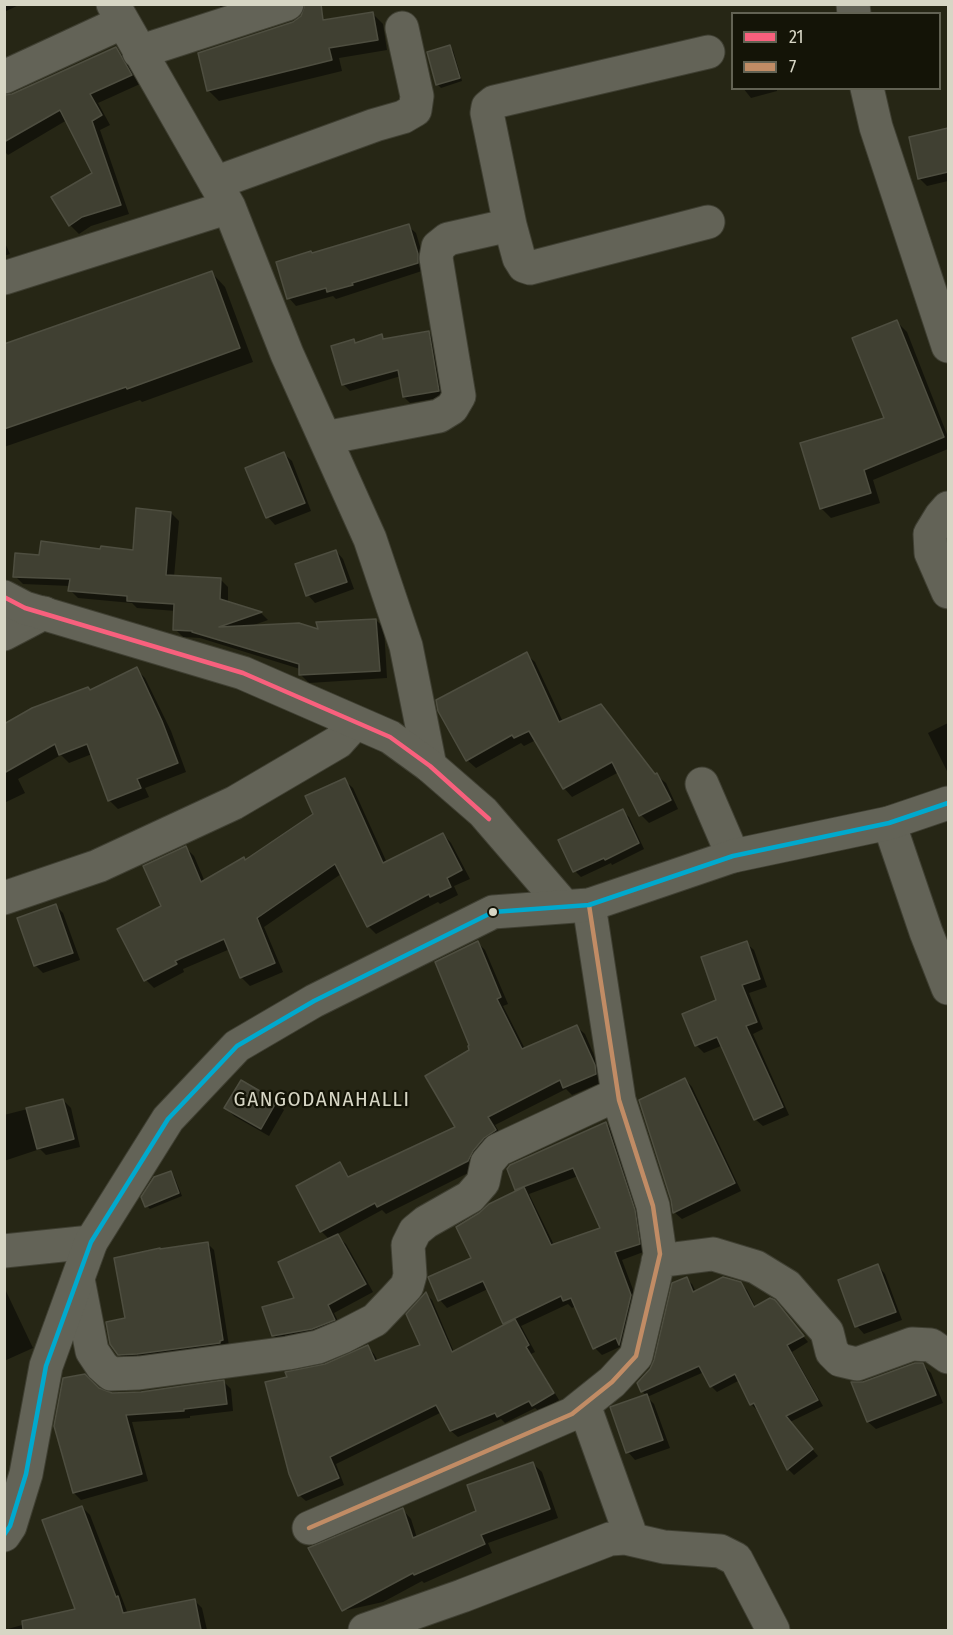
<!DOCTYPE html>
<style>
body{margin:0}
#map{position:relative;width:953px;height:1635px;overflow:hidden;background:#262615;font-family:"Fira Sans Condensed",sans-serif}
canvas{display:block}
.frame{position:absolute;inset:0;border:6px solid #d7d6c5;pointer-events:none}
.legend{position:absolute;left:731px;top:12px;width:210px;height:78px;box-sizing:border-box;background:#141407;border:2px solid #626253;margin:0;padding:8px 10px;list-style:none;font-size:18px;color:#d7d6c5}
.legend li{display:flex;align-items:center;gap:12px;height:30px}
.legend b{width:30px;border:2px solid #626253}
</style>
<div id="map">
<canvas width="953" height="1635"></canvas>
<div class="frame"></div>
<ul class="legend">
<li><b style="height:8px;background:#f8607d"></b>21</li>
<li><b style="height:8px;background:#c18c65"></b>7</li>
</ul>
</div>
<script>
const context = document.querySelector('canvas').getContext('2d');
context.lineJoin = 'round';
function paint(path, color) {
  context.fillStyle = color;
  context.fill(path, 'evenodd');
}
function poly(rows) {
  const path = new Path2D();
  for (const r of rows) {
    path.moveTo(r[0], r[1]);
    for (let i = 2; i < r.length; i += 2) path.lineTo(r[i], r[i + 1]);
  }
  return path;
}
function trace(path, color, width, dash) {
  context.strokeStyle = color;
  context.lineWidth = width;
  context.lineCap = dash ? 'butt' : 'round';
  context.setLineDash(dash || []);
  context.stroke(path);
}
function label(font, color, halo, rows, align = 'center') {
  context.font = font + ' "Fira Sans Condensed",sans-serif';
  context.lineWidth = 4.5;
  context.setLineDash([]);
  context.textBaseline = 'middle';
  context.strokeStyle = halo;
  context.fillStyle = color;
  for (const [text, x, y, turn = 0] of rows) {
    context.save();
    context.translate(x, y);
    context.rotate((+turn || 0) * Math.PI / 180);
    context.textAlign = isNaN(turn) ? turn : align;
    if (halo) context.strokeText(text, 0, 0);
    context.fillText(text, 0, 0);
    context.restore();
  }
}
paint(poly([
 [4,4,21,4,4,12],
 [218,4,263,4,228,16],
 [372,13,383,24,387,50,339,58,342,71,219,101,208,90,324,22],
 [449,47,453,50,462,81,441,88,437,84],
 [115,48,124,57,140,84,98,103,110,125,100,130,129,214,91,226,79,234,70,225,94,173,67,120,8,155,4,151,4,97,12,95],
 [743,88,777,88,777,91,751,98],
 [948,130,948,181,927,186,919,178,911,138],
 [408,226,416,233,425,263,425,270,336,299,333,296,296,306,289,298,313,255],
 [4,241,10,254,4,256],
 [212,273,225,287,253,362,142,402,140,400,4,447,4,345],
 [897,322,907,332,948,437,948,449,873,480,880,503,831,518,821,508,886,419],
 [429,333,435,339,444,397,410,403,404,397,401,376,350,391,343,384,353,341,356,344,381,336,386,340],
 [284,454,292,461,311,511,275,525,268,517,247,468],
 [171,513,179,521,174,577,220,579,228,587,228,603,261,613,268,620,251,626,321,631,376,620,384,628,387,678,309,683,301,675,300,669,200,638,183,637,175,629,176,611,137,608,132,603,78,598,70,590,70,586,23,584,15,576,41,556,102,551,134,551],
 [336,551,343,559,354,589,315,603,308,595],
 [526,654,535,662,563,722,600,706,656,775,666,783,678,809,649,823,641,815,619,772,572,797,564,788,536,740,524,746,521,743,476,768,467,760],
 [136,669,145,678,171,731,186,772,145,788,149,797,118,809,109,800,92,754,69,763,61,755,18,779,25,793,4,803,4,726,91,691],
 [948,723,948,773,928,733],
 [344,780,353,788,387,863,443,834,451,843,470,879,454,886,458,895,440,904,438,902,376,934,368,926,341,874,264,927,283,972,250,986,241,977,230,949,183,969,184,972,154,988,146,980,163,907,186,848,194,856,205,882,246,861,315,815],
 [622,811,629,817,644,849,612,865,611,863,581,877,575,871],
 [56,906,63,913,80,960,43,973,35,965],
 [477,942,485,950,508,1004,503,1006,525,1049,577,1027,585,1034,602,1074,603,1082,572,1095,566,1089,495,1125,503,1138,476,1169,386,1214,382,1210,336,1235,346,1244,373,1292,334,1313,341,1327,281,1343,273,1335,330,1240,321,1231,340,1164,350,1178,457,1128,471,1050],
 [746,943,754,950,767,987,749,993,763,1029,753,1034,789,1115,763,1126,755,1119,721,1046,704,1053,696,1045],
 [685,1079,692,1087,741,1191,682,1219,674,1212,672,1200],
 [63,1100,71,1108,80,1147,46,1155,40,1149,4,1161,4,1115],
 [276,1102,284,1110,269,1136,234,1116,226,1108],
 [606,1123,613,1131,642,1219,646,1251,622,1260,638,1303,622,1346,602,1355,595,1348,576,1306,572,1308,568,1304,521,1326,535,1352,531,1354,559,1400,540,1412,535,1408,505,1423,501,1419,458,1437,451,1431,442,1412,336,1464,344,1485,306,1501,299,1495,289,1378,325,1366,368,1347,374,1354,378,1361,422,1346,426,1294,432,1300,454,1352,506,1325,488,1289,447,1308,440,1300,430,1278,473,1259,518,1191,516,1189],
 [578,1176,602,1229,554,1245,529,1194],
 [170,1172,174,1176,182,1196,150,1209,147,1206],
 [207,1243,214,1250,229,1346,126,1361,119,1354,126,1319],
 [878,1266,885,1274,902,1320,864,1334,857,1326],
 [686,1279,692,1284,696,1292,741,1284,747,1290,756,1308,780,1308,808,1342,792,1352,823,1406,790,1422,818,1456,794,1475,789,1470,759,1409,757,1410,751,1404,740,1380,717,1392,711,1386,704,1372,647,1397,654,1404,670,1448,635,1460,628,1452,647,1396,642,1391],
 [4,1287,33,1348,4,1361],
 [923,1365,931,1373,943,1403,876,1429,868,1422,853,1383,864,1383],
 [224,1382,231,1389,233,1411,190,1416,190,1418,132,1422,148,1481,81,1500,74,1493,98,1389,111,1394,142,1393],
 [533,1464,542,1472,558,1518,488,1543,492,1553,424,1583,422,1581,383,1602,347,1610,338,1601,403,1510,411,1519,417,1538,478,1512],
 [82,1507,90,1515,128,1614,194,1600,202,1608,207,1630,4,1630,77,1610]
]), '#0007');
const building = poly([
 [305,4,321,4,323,20,373,12,378,40,329,48,332,60,207,91,198,53,293,22,301,16,305,4],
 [450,45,460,78,436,85,427,52,450,45],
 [116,47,132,75,90,94,102,115,92,121,121,205,82,217,69,226,51,197,92,173,60,110,4,142,4,95,12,94,116,47],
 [948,128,948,172,918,179,909,137,948,128],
 [409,224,418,254,418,263,352,283,353,285,327,292,326,288,287,299,276,262,311,251,312,253,409,224],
 [212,271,240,348,127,389,126,387,4,429,4,344,212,271],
 [897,320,944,437,864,470,871,493,820,509,800,443,884,418,852,338,897,320],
 [429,331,439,391,403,397,398,370,342,385,331,346,354,339,355,343,382,334,383,339,429,331],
 [284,452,305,503,266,518,245,468,284,452],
 [136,508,171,512,166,575,221,578,220,599,262,612,219,627,299,623,318,629,316,622,376,619,380,671,299,675,299,664,192,632,192,631,173,630,174,604,127,601,127,596,68,591,70,579,13,577,15,553,39,555,41,541,100,549,101,546,133,550,136,508],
 [336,550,347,582,306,596,295,564,336,550],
 [527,652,559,722,601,704,655,774,657,773,671,800,639,816,612,762,563,789,529,731,514,738,512,735,466,761,438,711,436,700,527,652],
 [137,667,162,721,178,763,137,779,141,788,108,801,87,744,59,755,55,744,4,773,4,724,32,708,88,687,90,690,137,667],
 [345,778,383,863,443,833,462,870,447,878,451,887,430,897,429,894,367,927,335,864,257,918,275,963,240,978,224,939,175,961,177,964,144,981,117,929,161,906,143,866,186,846,201,882,244,857,245,860,313,814,305,796,345,778],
 [623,809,639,843,605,860,604,858,573,872,558,840,623,809],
 [56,904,73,953,34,966,17,918,56,904],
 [478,941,501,997,497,999,522,1049,577,1025,595,1065,596,1074,563,1088,560,1080,488,1117,496,1130,484,1138,473,1151,468,1161,377,1207,375,1203,320,1232,296,1186,340,1162,348,1177,455,1127,425,1076,469,1050,468,1046,469,1045,435,962,478,941],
 [747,941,760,979,742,985,757,1022,746,1026,783,1107,754,1120,717,1037,695,1046,682,1014,716,1000,701,957,747,941],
 [685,1078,735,1183,673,1213,671,1200,639,1100,685,1078],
 [241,1080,277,1101,261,1129,224,1108,241,1080],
 [63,1099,74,1139,37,1149,26,1108,63,1099],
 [606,1122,635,1210,640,1244,615,1252,631,1295,619,1345,616,1338,593,1349,571,1298,563,1301,561,1296,503,1324,483,1281,438,1301,428,1277,471,1258,456,1227,479,1213,489,1204,524,1187,551,1245,600,1228,573,1168,515,1190,507,1169,510,1165,606,1122],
 [171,1171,179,1193,145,1207,141,1197,154,1177,171,1171],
 [338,1234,366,1284,328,1305,335,1320,312,1329,272,1336,262,1307,294,1298,278,1262,338,1234],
 [208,1242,223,1340,220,1341,220,1343,137,1354,118,1355,110,1344,106,1322,125,1318,114,1258,160,1248,160,1249,208,1242],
 [878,1264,896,1312,855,1327,838,1280,878,1264],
 [687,1277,693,1292,723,1277,741,1282,754,1307,770,1298,775,1300,804,1336,787,1345,818,1400,786,1416,813,1449,787,1470,754,1403,750,1405,735,1374,710,1387,699,1366,641,1392,637,1383,650,1369,654,1360,672,1283,687,1277],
 [426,1292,452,1352,515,1319,529,1345,526,1347,554,1393,532,1406,529,1401,497,1417,495,1413,450,1431,436,1405,330,1457,339,1478,298,1496,289,1474,265,1382,287,1377,285,1372,325,1364,368,1345,375,1361,420,1345,406,1314,426,1292],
 [915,1363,923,1363,936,1395,867,1422,851,1382,863,1382,915,1363],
 [85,1374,99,1388,112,1393,141,1392,224,1380,227,1404,184,1409,184,1411,126,1415,142,1474,73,1493,54,1426,63,1378,85,1374],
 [647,1394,663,1440,626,1453,610,1407,647,1394],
 [533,1462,550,1509,481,1535,485,1544,414,1575,413,1573,342,1611,308,1548,403,1508,413,1538,476,1511,467,1485,533,1462],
 [82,1506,116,1597,118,1596,123,1613,195,1599,201,1630,23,1630,22,1621,75,1609,42,1520,82,1506]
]);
paint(building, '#404032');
trace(building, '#4e4e40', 1.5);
const minor = poly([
 [113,4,229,207,287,354,370,539,406,646,430,766],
 [853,4,854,14],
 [139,52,287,4],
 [4,77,123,22],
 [867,88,876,127,948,346],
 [215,183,375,125,403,117,415,110,417,96,402,28],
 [708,222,530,268,524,266,519,258,510,225,487,113,488,107,494,102,708,52],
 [4,278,229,207],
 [325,438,439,416,452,408,459,396,436,258,438,247,448,239,510,225],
 [948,508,941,516,930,534,931,553,948,592],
 [4,634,44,613],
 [702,784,733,856],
 [889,823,926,932,948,988],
 [4,898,98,866,234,803,338,742,355,723],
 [4,1251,91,1242],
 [658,1261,713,1254,756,1267,787,1286,827,1332,832,1352,840,1360,857,1364,912,1344,931,1345,948,1357],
 [78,1279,92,1351,102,1366,111,1374,139,1373,288,1353,318,1347,342,1337,375,1320,394,1300,407,1286,410,1275,408,1245,415,1231,426,1222,470,1197,483,1182,487,1163,498,1150,618,1094],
 [584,1405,632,1539],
 [309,1528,572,1414,612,1382,636,1356,660,1254,653,1206,619,1100,589,905],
 [365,1630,462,1596,610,1539,625,1538,664,1547,720,1551,736,1559,773,1630]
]);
const tertiary = poly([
 [4,597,25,608,243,673,390,737,430,766,483,812,564,906]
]);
const secondary = poly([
 [4,1535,10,1526,26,1474,46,1366,91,1242,168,1119,237,1046,314,1001,493,912,589,905,733,856,889,823,948,803]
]);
trace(minor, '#3f3f32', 35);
trace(tertiary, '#3f3f32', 35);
trace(secondary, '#3f3f32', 35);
trace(minor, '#636357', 33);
trace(tertiary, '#636357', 33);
trace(secondary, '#636357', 33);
trace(poly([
 [4,597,25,608,243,673,390,737,430,766,489,819]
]), '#f8607d', 4.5);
trace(poly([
 [309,1528,572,1414,612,1382,636,1356,660,1254,653,1206,619,1100,589,905]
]), '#c18c65', 4.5);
trace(poly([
 [4,1535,10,1526,26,1474,46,1366,91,1242,168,1119,237,1046,314,1001,493,912,589,905,733,856,889,823,948,803]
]), '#00a9ce', 4.5);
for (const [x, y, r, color] of [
 [493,912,5,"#d7d6c5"]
]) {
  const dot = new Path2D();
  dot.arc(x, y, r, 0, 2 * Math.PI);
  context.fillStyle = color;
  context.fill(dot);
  trace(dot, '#141407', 2);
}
context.letterSpacing = '1.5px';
label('21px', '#d7d6c5', '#141407', [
 ["GANGODANAHALLI",322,1100]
]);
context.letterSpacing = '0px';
</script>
